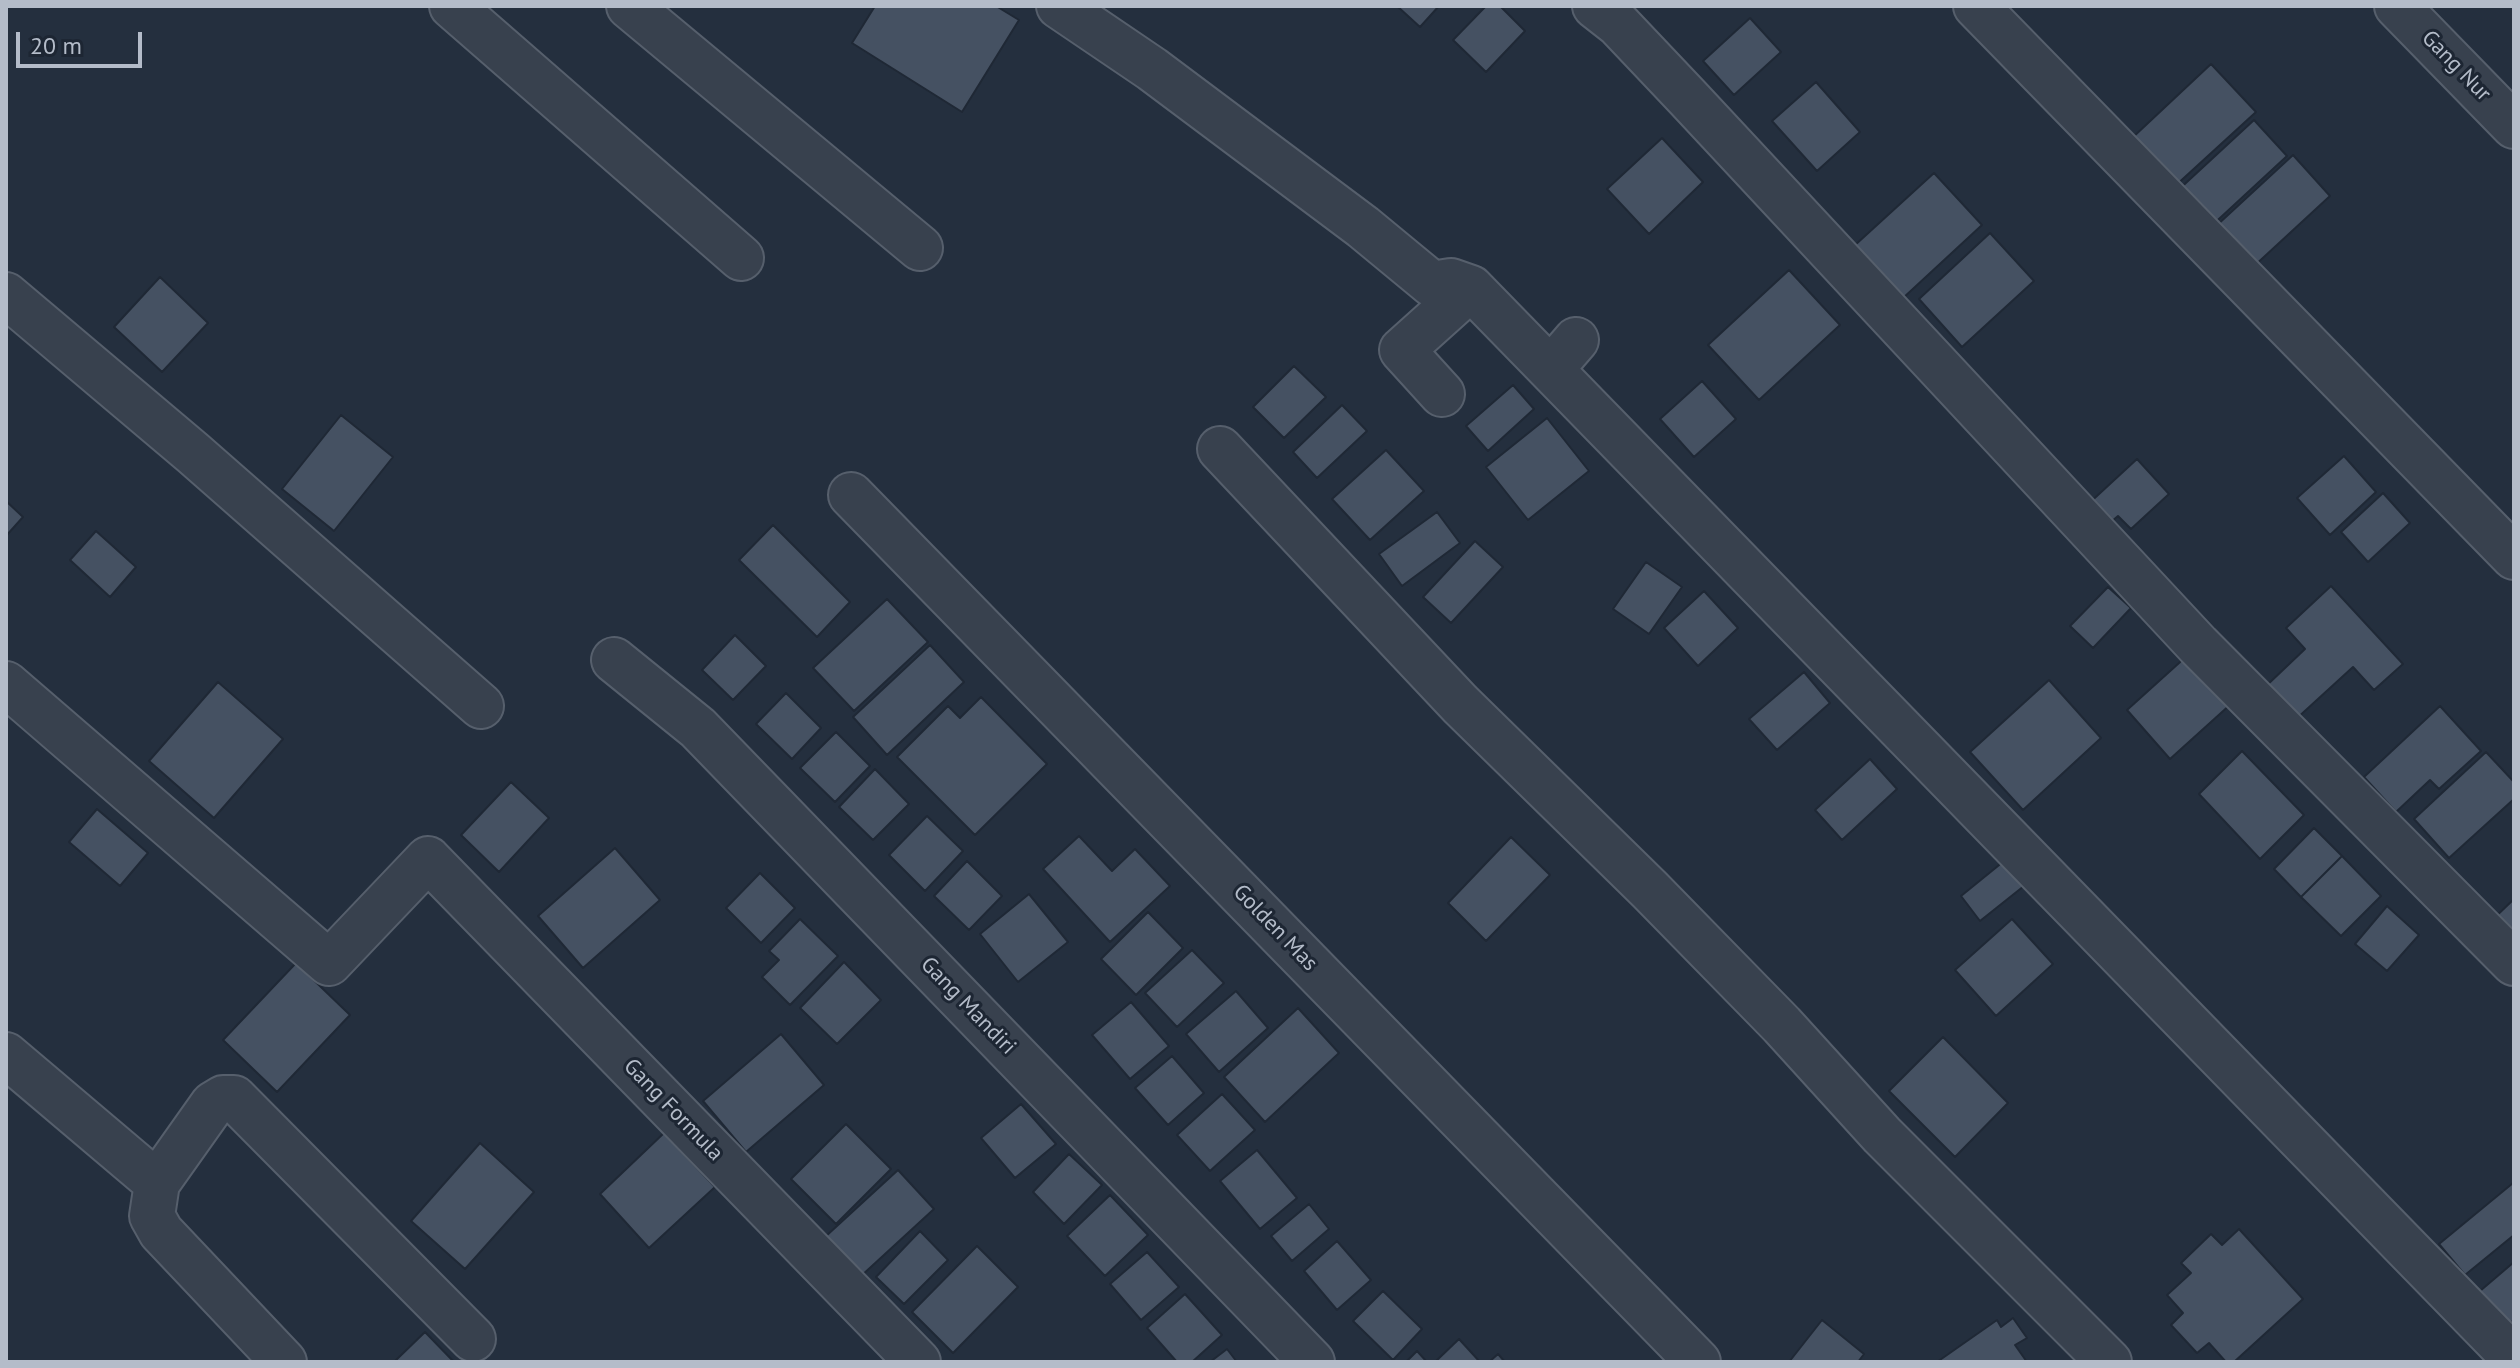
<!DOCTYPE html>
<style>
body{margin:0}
#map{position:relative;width:2520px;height:1368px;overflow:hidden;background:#242f3e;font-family:"PT Sans",sans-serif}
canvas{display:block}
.frame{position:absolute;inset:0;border:8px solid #b4bcc9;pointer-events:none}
.scale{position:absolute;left:16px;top:32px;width:126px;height:36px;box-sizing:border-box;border:4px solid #b4bcc9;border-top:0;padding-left:10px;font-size:24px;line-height:28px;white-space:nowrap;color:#b4bcc9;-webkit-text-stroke:6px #1d2633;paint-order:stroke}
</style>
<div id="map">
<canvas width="2520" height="1368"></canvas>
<div class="frame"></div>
<div class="scale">20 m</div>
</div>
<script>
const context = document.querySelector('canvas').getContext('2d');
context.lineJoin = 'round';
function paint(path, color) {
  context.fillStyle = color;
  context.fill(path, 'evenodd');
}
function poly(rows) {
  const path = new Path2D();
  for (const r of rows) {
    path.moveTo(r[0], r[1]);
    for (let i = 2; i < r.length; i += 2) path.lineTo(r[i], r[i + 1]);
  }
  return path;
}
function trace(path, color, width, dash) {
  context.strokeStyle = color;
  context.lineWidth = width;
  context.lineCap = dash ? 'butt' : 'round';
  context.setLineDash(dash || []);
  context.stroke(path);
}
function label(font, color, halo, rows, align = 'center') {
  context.font = font + ' "PT Sans",sans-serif';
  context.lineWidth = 6;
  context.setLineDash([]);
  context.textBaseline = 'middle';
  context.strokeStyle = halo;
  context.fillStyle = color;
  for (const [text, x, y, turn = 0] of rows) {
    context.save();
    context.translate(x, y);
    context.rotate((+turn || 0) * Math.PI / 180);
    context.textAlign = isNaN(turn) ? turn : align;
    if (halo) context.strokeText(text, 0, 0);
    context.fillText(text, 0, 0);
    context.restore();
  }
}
const building = poly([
 [875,6,996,6,1019,20,962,112,852,43,875,6],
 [1397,6,1439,6,1420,27,1397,6],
 [1486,6,1500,6,1525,31,1486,72,1453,40,1486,6],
 [1750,18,1781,52,1734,95,1703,61,1750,18],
 [2211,64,2256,112,2174,187,2131,139,2211,64],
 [1816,82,1860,132,1817,171,1772,121,1816,82],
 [2254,120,2287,156,2207,230,2174,194,2254,120],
 [1662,138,1703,182,1649,234,1607,189,1662,138],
 [2293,155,2330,196,2252,268,2215,227,2293,155],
 [1934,173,1982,225,1902,299,1854,246,1934,173],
 [1990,233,2034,281,1962,347,1919,299,1990,233],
 [1789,270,1840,325,1759,400,1708,345,1789,270],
 [160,277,208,323,162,372,114,327,160,277],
 [1294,366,1326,397,1284,438,1253,407,1294,366],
 [1702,381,1736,419,1694,457,1660,419,1702,381],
 [1513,385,1534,409,1488,451,1466,426,1513,385],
 [1342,405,1367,431,1317,478,1293,452,1342,405],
 [341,415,393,457,334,531,282,489,341,415],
 [1547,418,1589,471,1528,520,1486,467,1547,418],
 [1386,450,1424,491,1370,540,1332,499,1386,450],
 [2344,456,2376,492,2330,535,2297,498,2344,456],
 [2137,459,2169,494,2131,529,2118,516,2104,528,2085,507,2137,459],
 [2383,493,2410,523,2368,562,2341,532,2383,493],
 [6,501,23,517,6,536,6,501],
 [1437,512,1460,543,1402,586,1379,554,1437,512],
 [773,525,850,602,817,637,739,560,773,525],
 [96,531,136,567,110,597,70,560,96,531],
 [1475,541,1503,567,1451,623,1423,597,1475,541],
 [1646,562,1682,587,1649,634,1613,609,1646,562],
 [2331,586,2403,664,2374,690,2353,667,2295,720,2265,687,2305,649,2286,628,2331,586],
 [2108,587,2131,608,2093,648,2070,626,2108,587],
 [1704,591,1738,628,1698,666,1664,628,1704,591],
 [887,599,928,642,854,711,813,668,887,599],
 [735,635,766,666,733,700,702,670,735,635],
 [930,645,964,682,887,755,853,717,930,645],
 [2189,654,2232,703,2170,759,2127,710,2189,654],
 [1804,672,1830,703,1777,750,1749,719,1804,672],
 [2049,680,2101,738,2023,810,1970,752,2049,680],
 [218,682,283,739,214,818,149,761,218,682],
 [786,693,821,728,792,759,756,724,786,693],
 [981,697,1047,764,975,835,897,757,948,706,960,718,981,697],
 [2440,706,2481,751,2439,789,2430,780,2396,812,2364,777,2440,706],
 [836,732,870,766,835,802,800,768,836,732],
 [2242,751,2304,815,2260,859,2199,794,2242,751],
 [2486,752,2514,782,2514,799,2449,858,2414,819,2486,752],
 [1870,759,1897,789,1842,840,1815,810,1870,759],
 [875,769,909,804,873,840,839,807,875,769],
 [511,782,549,818,499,872,461,835,511,782],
 [97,809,148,853,120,886,69,842,97,809],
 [927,816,963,851,925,891,889,855,927,816],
 [2314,828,2342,856,2301,897,2274,869,2314,828],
 [1079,836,1112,871,1135,849,1170,886,1110,942,1043,869,1079,836],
 [1511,837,1550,875,1486,941,1448,903,1511,837],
 [615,848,660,900,583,968,538,916,615,848],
 [2342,856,2381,896,2341,936,2301,897,2342,856],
 [2009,857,2029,882,1980,921,1961,896,2009,857],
 [967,861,1002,896,969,930,934,896,967,861],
 [760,873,795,908,761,943,726,908,760,873],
 [1029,894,1068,942,1018,982,980,934,1029,894],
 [2514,899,2514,951,2489,923,2514,899],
 [2387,906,2419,935,2387,971,2355,944,2387,906],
 [1148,912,1183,948,1136,995,1101,959,1148,912],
 [800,919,838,956,790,1005,762,977,779,960,769,951,800,919],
 [2012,919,2053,964,1996,1016,1955,970,2012,919],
 [1192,950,1224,983,1177,1027,1145,993,1192,950],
 [844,962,881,1000,837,1044,800,1008,844,962],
 [296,963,350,1015,277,1092,223,1040,296,963],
 [1236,991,1268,1028,1219,1072,1186,1034,1236,991],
 [1131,1002,1169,1046,1130,1079,1092,1035,1131,1002],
 [1298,1008,1339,1053,1265,1122,1224,1077,1298,1008],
 [781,1034,824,1085,746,1152,703,1101,781,1034],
 [1943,1037,2008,1103,1955,1157,1889,1091,1943,1037],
 [1172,1056,1204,1093,1168,1125,1135,1088,1172,1056],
 [1222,1094,1255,1130,1210,1171,1177,1135,1222,1094],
 [1021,1104,1056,1144,1015,1178,981,1138,1021,1104],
 [846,1124,891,1169,836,1224,791,1179,846,1124],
 [664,1133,715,1187,649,1248,600,1194,664,1133],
 [480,1143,534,1192,465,1269,411,1221,480,1143],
 [1257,1150,1297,1198,1260,1229,1220,1181,1257,1150],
 [1069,1154,1102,1185,1064,1224,1033,1192,1069,1154],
 [898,1170,934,1209,860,1277,825,1237,898,1170],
 [2513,1183,2514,1235,2465,1275,2439,1244,2513,1183],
 [1110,1195,1148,1235,1105,1276,1067,1236,1110,1195],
 [1309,1204,1329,1229,1292,1261,1271,1236,1309,1204],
 [2239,1229,2303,1299,2234,1362,2226,1362,2209,1343,2197,1353,2171,1325,2183,1313,2167,1295,2191,1273,2181,1263,2211,1234,2222,1245,2239,1229],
 [920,1231,948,1260,904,1304,876,1277,920,1231],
 [1337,1241,1371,1280,1337,1310,1304,1271,1337,1241],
 [977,1246,1018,1287,953,1353,912,1312,977,1246],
 [1147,1252,1179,1287,1141,1320,1110,1284,1147,1252],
 [2514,1262,2514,1320,2501,1331,2473,1297,2514,1262],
 [1383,1291,1422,1329,1393,1360,1353,1321,1383,1291],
 [1185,1294,1222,1335,1192,1362,1177,1362,1147,1328,1185,1294],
 [2013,1318,2027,1338,2015,1345,2027,1362,1937,1362,1997,1320,2001,1327,2013,1318],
 [1822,1320,1864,1354,1858,1362,1789,1362,1822,1320],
 [425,1332,454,1362,394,1362,425,1332],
 [1459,1339,1480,1362,1435,1362,1459,1339],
 [1227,1349,1237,1362,1210,1362,1227,1349],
 [1417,1351,1427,1362,1406,1362,1417,1351],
 [1498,1354,1505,1362,1489,1362,1498,1354]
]);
paint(building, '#455162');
trace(building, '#1f2835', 2);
const minor = poly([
 [452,6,741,258],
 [629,6,920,248],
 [1059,6,1152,69,1363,227,1432,284,1451,281,1471,288,2514,1358],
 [1595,6,1618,24,1689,99,2198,645,2514,963],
 [1976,6,2514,557],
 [2397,6,2514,126],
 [6,295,193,453,481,706],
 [1551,369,1576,340],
 [1442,394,1402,350,1471,288],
 [1220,449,1460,704,1650,890,1782,1025,1882,1135,2109,1362],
 [851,495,1698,1362],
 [614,660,698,728,1312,1362],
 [6,684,329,963,428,859,918,1362],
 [6,1055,157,1183],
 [284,1362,161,1232,152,1216,157,1183,213,1104,223,1098,234,1098,473,1339]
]);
trace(minor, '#565f6c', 48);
trace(minor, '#38414e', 44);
label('22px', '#b4bcc9', '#1d2633', [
 ["Gang Nur",2456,66,46],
 ["Golden Mas",1275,928,46],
 ["Gang Mandiri",968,1006,46],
 ["Gang Formula",673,1110,46]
]);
</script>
